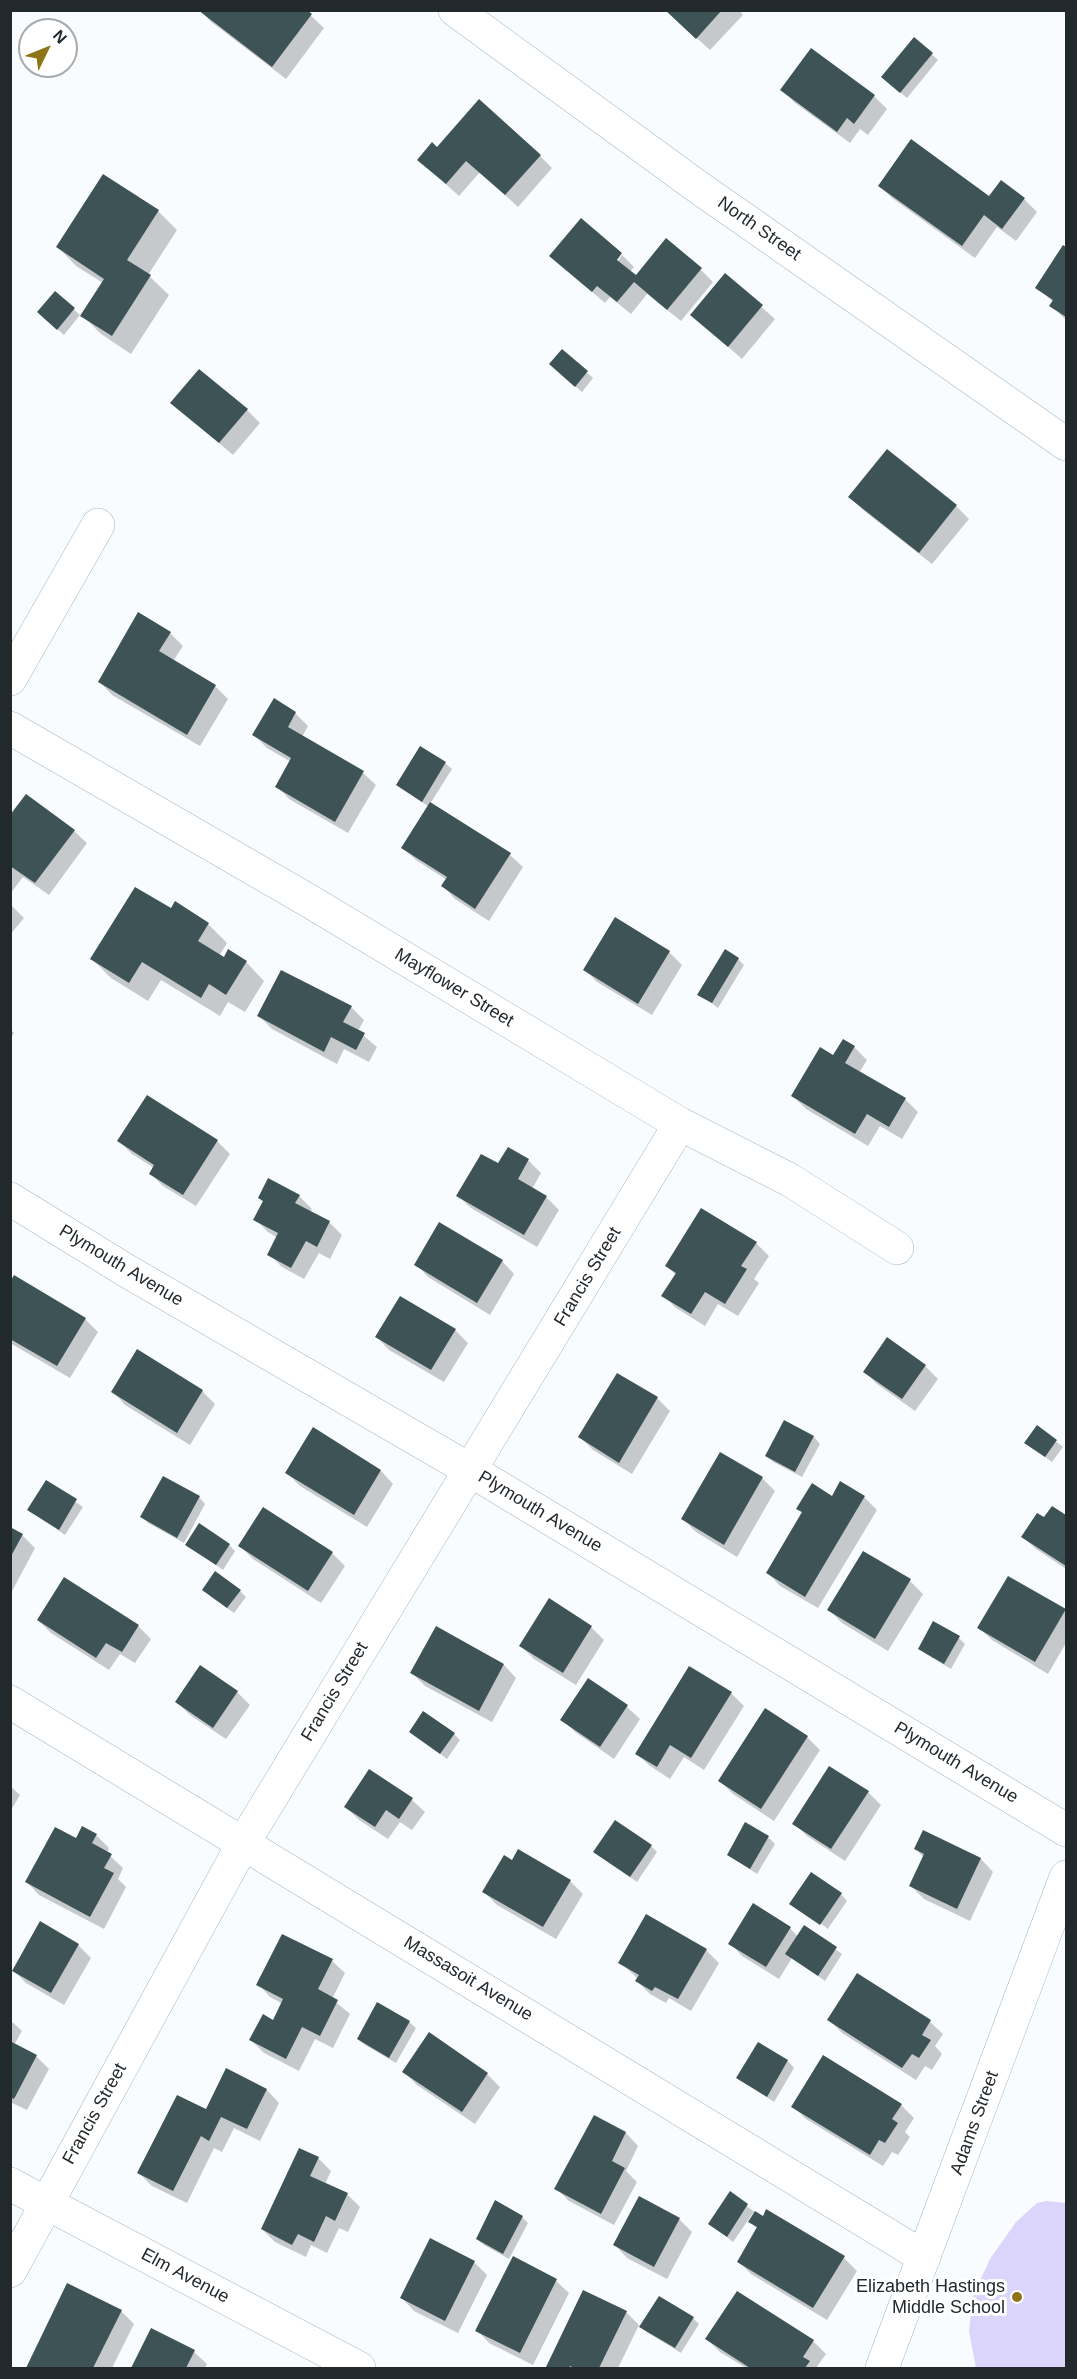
<!DOCTYPE html>
<style>
body{margin:0}
#map{position:relative;width:1077px;height:2379px;overflow:hidden;background:#f8fcff;font-family:Arial,sans-serif}
canvas{display:block}
.frame{position:absolute;inset:0;border:12px solid #22292d;pointer-events:none}
.north{position:absolute;left:18px;top:18px;width:60px;height:60px;box-sizing:border-box;background:#fff;border:2px solid #a7a9ab;border-radius:50%;rotate:47deg;font-size:16px;font-weight:700;line-height:24px;text-align:center;color:#22292d}
.north::after{content:'';display:block;margin:auto;width:21px;height:27px;background:#8e7317;clip-path:polygon(50% 0,100% 100%,50% 72%,0 100%)}
</style>
<div id="map">
<canvas width="1077" height="2379"></canvas>
<div class="frame"></div>
<div class="north">N</div>
</div>
<script>
const context = document.querySelector('canvas').getContext('2d');
context.lineJoin = 'round';
function paint(path, color) {
  context.fillStyle = color;
  context.fill(path, 'evenodd');
}
function poly(rows) {
  const path = new Path2D();
  for (const r of rows) {
    path.moveTo(r[0], r[1]);
    for (let i = 2; i < r.length; i += 2) path.lineTo(r[i], r[i + 1]);
  }
  return path;
}
function trace(path, color, width, dash) {
  context.strokeStyle = color;
  context.lineWidth = width;
  context.lineCap = dash ? 'butt' : 'round';
  context.setLineDash(dash || []);
  context.stroke(path);
}
function label(font, color, halo, rows, align = 'center') {
  context.font = font + ' Arial,sans-serif';
  context.lineWidth = 6;
  context.setLineDash([]);
  context.textBaseline = 'middle';
  context.strokeStyle = halo;
  context.fillStyle = color;
  for (const [text, x, y, turn = 0] of rows) {
    context.save();
    context.translate(x, y);
    context.rotate((+turn || 0) * Math.PI / 180);
    context.textAlign = isNaN(turn) ? turn : align;
    if (halo) context.strokeText(text, 0, 0);
    context.fillText(text, 0, 0);
    context.restore();
  }
}
paint(poly([
 [1047,2201,1066,2203,1066,2368,976,2368,969,2331,973,2296,990,2259,1016,2222,1037,2203]
]), '#dbd4fb');
paint(poly([
 [200,10,305,10,324,28,286,79,210,21],
 [666,10,739,10,743,15,710,50],
 [915,39,938,60,907,98,889,83],
 [812,50,874,96,887,109,868,135,860,129,850,143,795,103,782,90],
 [438,149,540,156,552,168,518,207,480,172,459,196,419,160],
 [104,176,158,211,177,230,148,275,169,295,131,354,101,334,82,315,103,283,76,266,58,247],
 [879,185,990,198,1024,199,1037,212,1016,241,997,227,975,258,892,198],
 [1064,247,1066,249,1066,320,1051,305,1053,302,1037,287],
 [622,255,634,267,630,272,636,277,701,270,713,282,681,321,647,294,631,314,610,297,605,303,551,256,614,267],
 [725,275,775,319,742,359,692,315],
 [55,293,80,315,64,335,45,318],
 [563,351,593,378,582,392,557,370],
 [172,403,247,410,260,423,233,455],
 [850,497,956,506,969,519,932,564,863,510],
 [170,633,183,646,173,661,215,686,228,699,200,746,112,695,100,682],
 [295,713,308,726,302,737,363,773,376,785,348,833,289,799,277,786,291,762,267,748,254,735],
 [445,763,452,769,430,804,510,855,523,867,489,921,455,899,443,886,447,880,416,860,403,848,429,807,397,785],
 [10,818,74,831,87,843,49,895,23,877,10,894],
 [175,903,208,924,227,943,219,956,246,962,264,981,245,1012,228,1002,220,1016,161,980,148,1001,111,978,92,959,171,910],
 [10,904,24,918,10,935],
 [669,952,682,965,652,1015,597,982,585,970],
 [738,959,744,965,718,1008,699,994],
 [351,1007,364,1020,358,1031,377,1047,369,1062,344,1049,337,1064,272,1029,259,1016],
 [10,1029,14,1033,10,1040],
 [854,1047,867,1060,859,1073,905,1099,918,1112,902,1139,880,1126,868,1146,806,1109,793,1096,833,1057],
 [119,1141,217,1141,230,1154,196,1206,163,1186,151,1174,154,1168,132,1154],
 [508,1149,528,1160,541,1173,532,1189,546,1197,559,1210,537,1247,471,1208,458,1196,498,1165],
 [299,1196,312,1209,310,1212,329,1222,342,1235,330,1259,319,1253,304,1279,282,1267,269,1254,278,1238,268,1232,255,1219,264,1202,260,1198],
 [756,1243,769,1256,754,1279,759,1283,738,1316,718,1304,705,1326,676,1308,663,1295,676,1275,667,1266],
 [502,1261,514,1274,490,1315,428,1277,416,1264],
 [10,1285,85,1319,98,1332,70,1378,10,1343],
 [455,1330,468,1343,444,1382,389,1350,377,1337],
 [925,1366,938,1379,915,1411,877,1384,865,1372],
 [202,1391,215,1404,190,1445,125,1405,113,1392],
 [657,1398,670,1411,632,1474,593,1450,580,1437],
 [785,1422,814,1437,820,1444,802,1477,773,1462,767,1456],
 [1037,1427,1063,1447,1052,1462,1026,1443],
 [381,1471,393,1484,367,1527,300,1486,287,1473],
 [164,1478,199,1497,205,1504,184,1543,148,1523,142,1517],
 [762,1478,775,1491,737,1557,696,1532,683,1519],
 [46,1482,83,1507,65,1535,29,1510],
 [841,1483,864,1497,877,1510,818,1608,780,1586,768,1573,803,1514,798,1509,832,1498],
 [1052,1508,1066,1517,1066,1569,1036,1549,1023,1537,1045,1519],
 [10,1529,22,1535,35,1548,10,1595],
 [187,1545,229,1545,235,1551,223,1570],
 [240,1546,332,1553,345,1566,321,1603,253,1559],
 [1008,1578,1066,1612,1066,1643,1048,1674,992,1640,979,1628],
 [910,1581,923,1594,888,1651,842,1623,829,1610],
 [240,1591,246,1597,234,1613,210,1596],
 [38,1620,138,1626,151,1639,135,1663,120,1654,109,1670,51,1633],
 [591,1627,604,1640,576,1685,534,1659,521,1646],
 [437,1628,504,1665,516,1678,492,1722,425,1686,412,1673],
 [959,1638,965,1644,951,1669,926,1654,919,1648],
 [589,1680,627,1707,640,1719,614,1759,575,1732,562,1719],
 [237,1692,250,1705,226,1739,190,1715,177,1702],
 [731,1693,744,1706,704,1770,684,1757,670,1779,650,1766,637,1754],
 [411,1732,454,1734,460,1740,447,1759],
 [807,1737,820,1750,774,1821,733,1794,720,1781],
 [10,1786,20,1795,10,1812],
 [868,1792,881,1805,845,1861,807,1836,794,1823],
 [412,1800,425,1812,412,1830,400,1822,388,1839,359,1820,346,1807],
 [746,1824,769,1838,775,1844,757,1874,729,1855],
 [83,1828,97,1836,109,1848,107,1853,123,1868,118,1879,126,1887,104,1929,39,1895,27,1882,77,1840],
 [923,1832,981,1859,993,1872,970,1921,924,1899,911,1886,924,1858,916,1849],
 [651,1846,657,1852,637,1882,595,1852],
 [513,1862,570,1881,583,1894,556,1939,497,1905,484,1892],
 [841,1894,847,1901,827,1930,827,1928,796,1906],
 [805,1927,842,1954,825,1981,792,1958,779,1979,742,1956,730,1943,790,1928,798,1937],
 [78,1945,91,1958,64,2005,26,1983,13,1970],
 [706,1950,719,1963,691,2011,669,1998,666,2003,650,1994,637,1981,638,1979,620,1962],
 [332,1961,345,1973,332,1999,350,2014,333,2048,315,2039,299,2071,264,2053,251,2040,274,2022,283,2004,270,1997,258,1984],
 [378,2004,409,2022,416,2028,396,2063,365,2045,358,2039],
 [10,2020,22,2031,14,2045,36,2056,49,2069,27,2110,10,2102],
 [829,2020,930,2022,943,2034,935,2046,942,2054,932,2070,925,2066,916,2080,842,2033],
 [758,2044,788,2061,794,2068,774,2102,738,2078],
 [404,2072,487,2074,500,2087,475,2124,417,2085],
 [267,2090,279,2103,260,2141,234,2128,222,2152,214,2148,187,2203,152,2186,139,2173,206,2111],
 [901,2105,914,2118,905,2132,910,2137,898,2155,892,2152,883,2166,806,2119,793,2106],
 [595,2117,626,2133,638,2146,626,2171,637,2182,614,2225,569,2201,556,2188],
 [318,2158,331,2171,325,2184,347,2194,360,2207,348,2232,339,2228,327,2253,311,2245,306,2257,275,2242,262,2229],
 [730,2194,763,2218,844,2258,857,2271,827,2320,751,2274,739,2262,758,2229,750,2222,755,2214,753,2213,733,2242,710,2224],
 [640,2198,679,2219,692,2232,667,2279,627,2258,615,2245],
 [522,2217,528,2223,509,2259,484,2245,477,2239],
 [513,2258,556,2281,569,2293,533,2365,489,2343,477,2330],
 [474,2262,487,2275,458,2333,414,2311,402,2298],
 [68,2285,121,2311,134,2324,112,2368,28,2368],
 [626,2312,639,2325,618,2368,550,2368,548,2367],
 [693,2318,699,2324,681,2353,648,2333,641,2327],
 [151,2331,194,2352,207,2364,205,2368,133,2368],
 [707,2339,813,2341,826,2354,816,2368,746,2368,720,2352]
]), '#0003');
paint(poly([
 [198,10,307,10,312,14,272,67],
 [665,10,722,10,696,39],
 [914,37,933,53,900,93,881,77],
 [811,48,875,95,854,124,847,118,837,132,780,90],
 [479,99,541,155,505,195,466,161,446,184,417,160,432,142,437,147],
 [911,139,989,196,1001,180,1025,198,1002,229,984,215,962,246,878,186],
 [103,174,159,210,127,260,151,275,112,336,80,316,104,279,56,247],
 [581,218,622,253,617,260,636,275,666,238,702,268,667,310,634,282,617,302,597,286,592,292,549,256],
 [1063,245,1066,247,1066,317,1049,306,1053,300,1035,288],
 [725,273,763,305,728,347,690,315],
 [55,291,75,308,57,330,37,312],
 [562,349,588,371,575,387,549,364],
 [199,369,248,409,219,443,170,403],
 [887,449,957,505,919,553,848,497],
 [138,612,171,632,159,651,216,685,187,735,98,682],
 [274,698,296,712,288,727,364,771,335,822,275,787,291,758,252,735],
 [420,746,446,762,422,802,396,785],
 [26,794,75,830,35,883,10,866,10,815],
 [430,802,511,853,475,909,441,886,447,877,401,848],
 [135,887,171,908,175,901,209,923,198,941,224,957,228,949,247,961,226,995,209,984,201,998,142,962,129,983,90,959],
 [615,917,670,951,638,1004,583,970],
 [725,949,739,958,712,1003,697,995],
 [281,970,352,1006,343,1022,365,1033,356,1050,331,1037,324,1052,257,1016],
 [843,1039,855,1046,845,1063,906,1098,889,1127,867,1114,855,1134,791,1096,820,1047,833,1055],
 [147,1095,218,1140,183,1195,149,1174,154,1165,117,1141],
 [508,1147,529,1159,518,1179,547,1196,524,1235,456,1196,481,1154,498,1163],
 [268,1178,300,1195,295,1203,330,1221,317,1247,306,1241,291,1268,267,1255,278,1233,253,1220,263,1201,258,1198],
 [701,1208,757,1242,741,1266,747,1269,725,1304,705,1292,691,1314,661,1296,676,1273,665,1266],
 [439,1222,503,1260,477,1303,414,1265],
 [14,1275,86,1318,57,1366,10,1339,10,1282],
 [400,1296,456,1329,431,1370,375,1337],
 [887,1337,926,1365,902,1399,863,1372],
 [137,1349,203,1390,177,1433,111,1392],
 [617,1373,658,1397,619,1463,578,1437],
 [784,1420,814,1436,795,1472,765,1456],
 [1037,1425,1057,1440,1045,1457,1024,1443],
 [313,1427,381,1470,354,1515,285,1473],
 [720,1452,763,1477,724,1545,681,1519],
 [163,1476,200,1496,177,1538,140,1517],
 [46,1480,77,1499,59,1530,27,1510],
 [840,1481,865,1496,805,1597,766,1573,802,1512,796,1509,812,1483,832,1496],
 [1052,1506,1066,1515,1066,1566,1021,1537,1037,1513,1044,1517],
 [263,1507,333,1552,308,1591,238,1546],
 [199,1523,230,1544,216,1565,185,1545],
 [10,1527,23,1534,10,1558],
 [863,1551,911,1579,875,1639,827,1610],
 [215,1571,241,1590,227,1608,202,1590],
 [1008,1576,1066,1609,1035,1662,977,1628],
 [64,1577,139,1625,122,1652,106,1643,96,1658,37,1620],
 [549,1598,592,1626,563,1673,519,1646],
 [933,1621,960,1636,944,1664,918,1649],
 [436,1626,504,1664,479,1711,410,1673],
 [200,1665,238,1691,213,1728,175,1702],
 [689,1666,732,1692,691,1758,670,1745,657,1767,635,1754],
 [588,1678,628,1705,600,1747,560,1720],
 [765,1708,808,1736,761,1809,718,1781],
 [423,1711,455,1733,440,1754,409,1732],
 [829,1766,869,1791,831,1849,792,1824],
 [369,1769,413,1798,399,1819,386,1810,375,1827,344,1807],
 [615,1820,652,1845,630,1877,593,1852],
 [745,1822,769,1836,750,1869,727,1855],
 [82,1826,97,1834,92,1843,112,1854,104,1868,114,1873,90,1917,25,1882,55,1827,76,1838],
 [923,1830,981,1858,957,1909,909,1886,924,1854,914,1849],
 [518,1849,571,1880,543,1927,482,1892,504,1855,512,1860],
 [811,1872,842,1893,820,1925,789,1904],
 [753,1903,791,1927,766,1967,728,1944],
 [646,1914,707,1949,678,1999,655,1987,652,1991,635,1981,639,1975,618,1963],
 [40,1921,79,1944,51,1993,12,1971],
 [804,1925,837,1947,818,1976,785,1954],
 [282,1934,333,1959,318,1989,338,2000,320,2036,302,2027,286,2059,249,2040,263,2014,273,2020,283,1999,256,1985],
 [857,1973,931,2020,922,2035,931,2040,919,2058,912,2054,902,2068,827,2020],
 [377,2002,410,2021,389,2058,357,2039],
 [429,2032,488,2073,462,2112,402,2072],
 [10,2041,37,2055,14,2099,10,2097],
 [758,2042,788,2060,767,2097,736,2078],
 [823,2055,902,2104,892,2119,898,2123,885,2143,879,2140,870,2155,791,2107],
 [226,2068,267,2089,247,2129,221,2117,209,2141,201,2136,173,2191,137,2173,177,2095,206,2109],
 [594,2115,626,2132,612,2161,625,2168,601,2214,554,2189],
 [299,2148,319,2157,310,2176,348,2193,335,2221,326,2216,314,2242,298,2234,292,2245,261,2229],
 [730,2191,748,2204,727,2237,708,2224],
 [639,2196,680,2218,654,2267,613,2245],
 [495,2200,523,2216,503,2254,476,2239],
 [766,2209,845,2256,813,2308,737,2262,757,2227,748,2222,755,2211,763,2216],
 [430,2238,475,2261,445,2321,400,2298],
 [513,2256,557,2279,520,2353,475,2331],
 [67,2283,122,2310,93,2368,26,2368],
 [583,2290,627,2311,599,2368,575,2368,570,2366,569,2368,549,2368,546,2367],
 [737,2291,814,2340,803,2357,810,2361,805,2368,750,2368,705,2339],
 [659,2296,694,2317,675,2348,639,2327],
 [151,2328,195,2350,186,2368,131,2368]
]), '#3e5356');
const minor = poly([
 [455,10,698,187,1066,444],
 [10,679,98,525],
 [10,728,311,902,680,1124,790,1180,897,1248],
 [10,1199,127,1271,470,1470,1066,1830],
 [10,1702,924,2257],
 [10,2184,359,2368],
 [10,2271,244,1842,680,1124]
]);
const secondary = poly([
 [882,2368,1066,1877]
]);
trace(minor, '#a5b8c4', 34);
trace(secondary, '#a5b8c4', 34);
trace(minor, '#fff', 33);
trace(secondary, '#fff', 33);
for (const [x, y, r, color] of [
 [1017,2297,6,"#8e7317"]
]) {
  const dot = new Path2D();
  dot.arc(x, y, r, 0, 2 * Math.PI);
  context.fillStyle = color;
  context.fill(dot);
  trace(dot, '#fff', 2);
}
label('18px', '#22292d', '#fff', [
 ["North Street",759,229,35],
 ["Mayflower Street",454,988,31],
 ["Plymouth Avenue",121,1266,31],
 ["Francis Street",588,1277,-59],
 ["Plymouth Avenue",540,1512,31],
 ["Francis Street",335,1692,-59],
 ["Plymouth Avenue",956,1763,31],
 ["Massasoit Avenue",468,1979,31],
 ["Francis Street",95,2114,-61],
 ["Adams Street",975,2123,-70],
 ["Elm Avenue",185,2276,28]
]);
label('18px', '#22292d', '#fff', [
 ["Elizabeth Hastings",1005,2287],
 ["Middle School",1005,2308]
], 'right');
</script>
